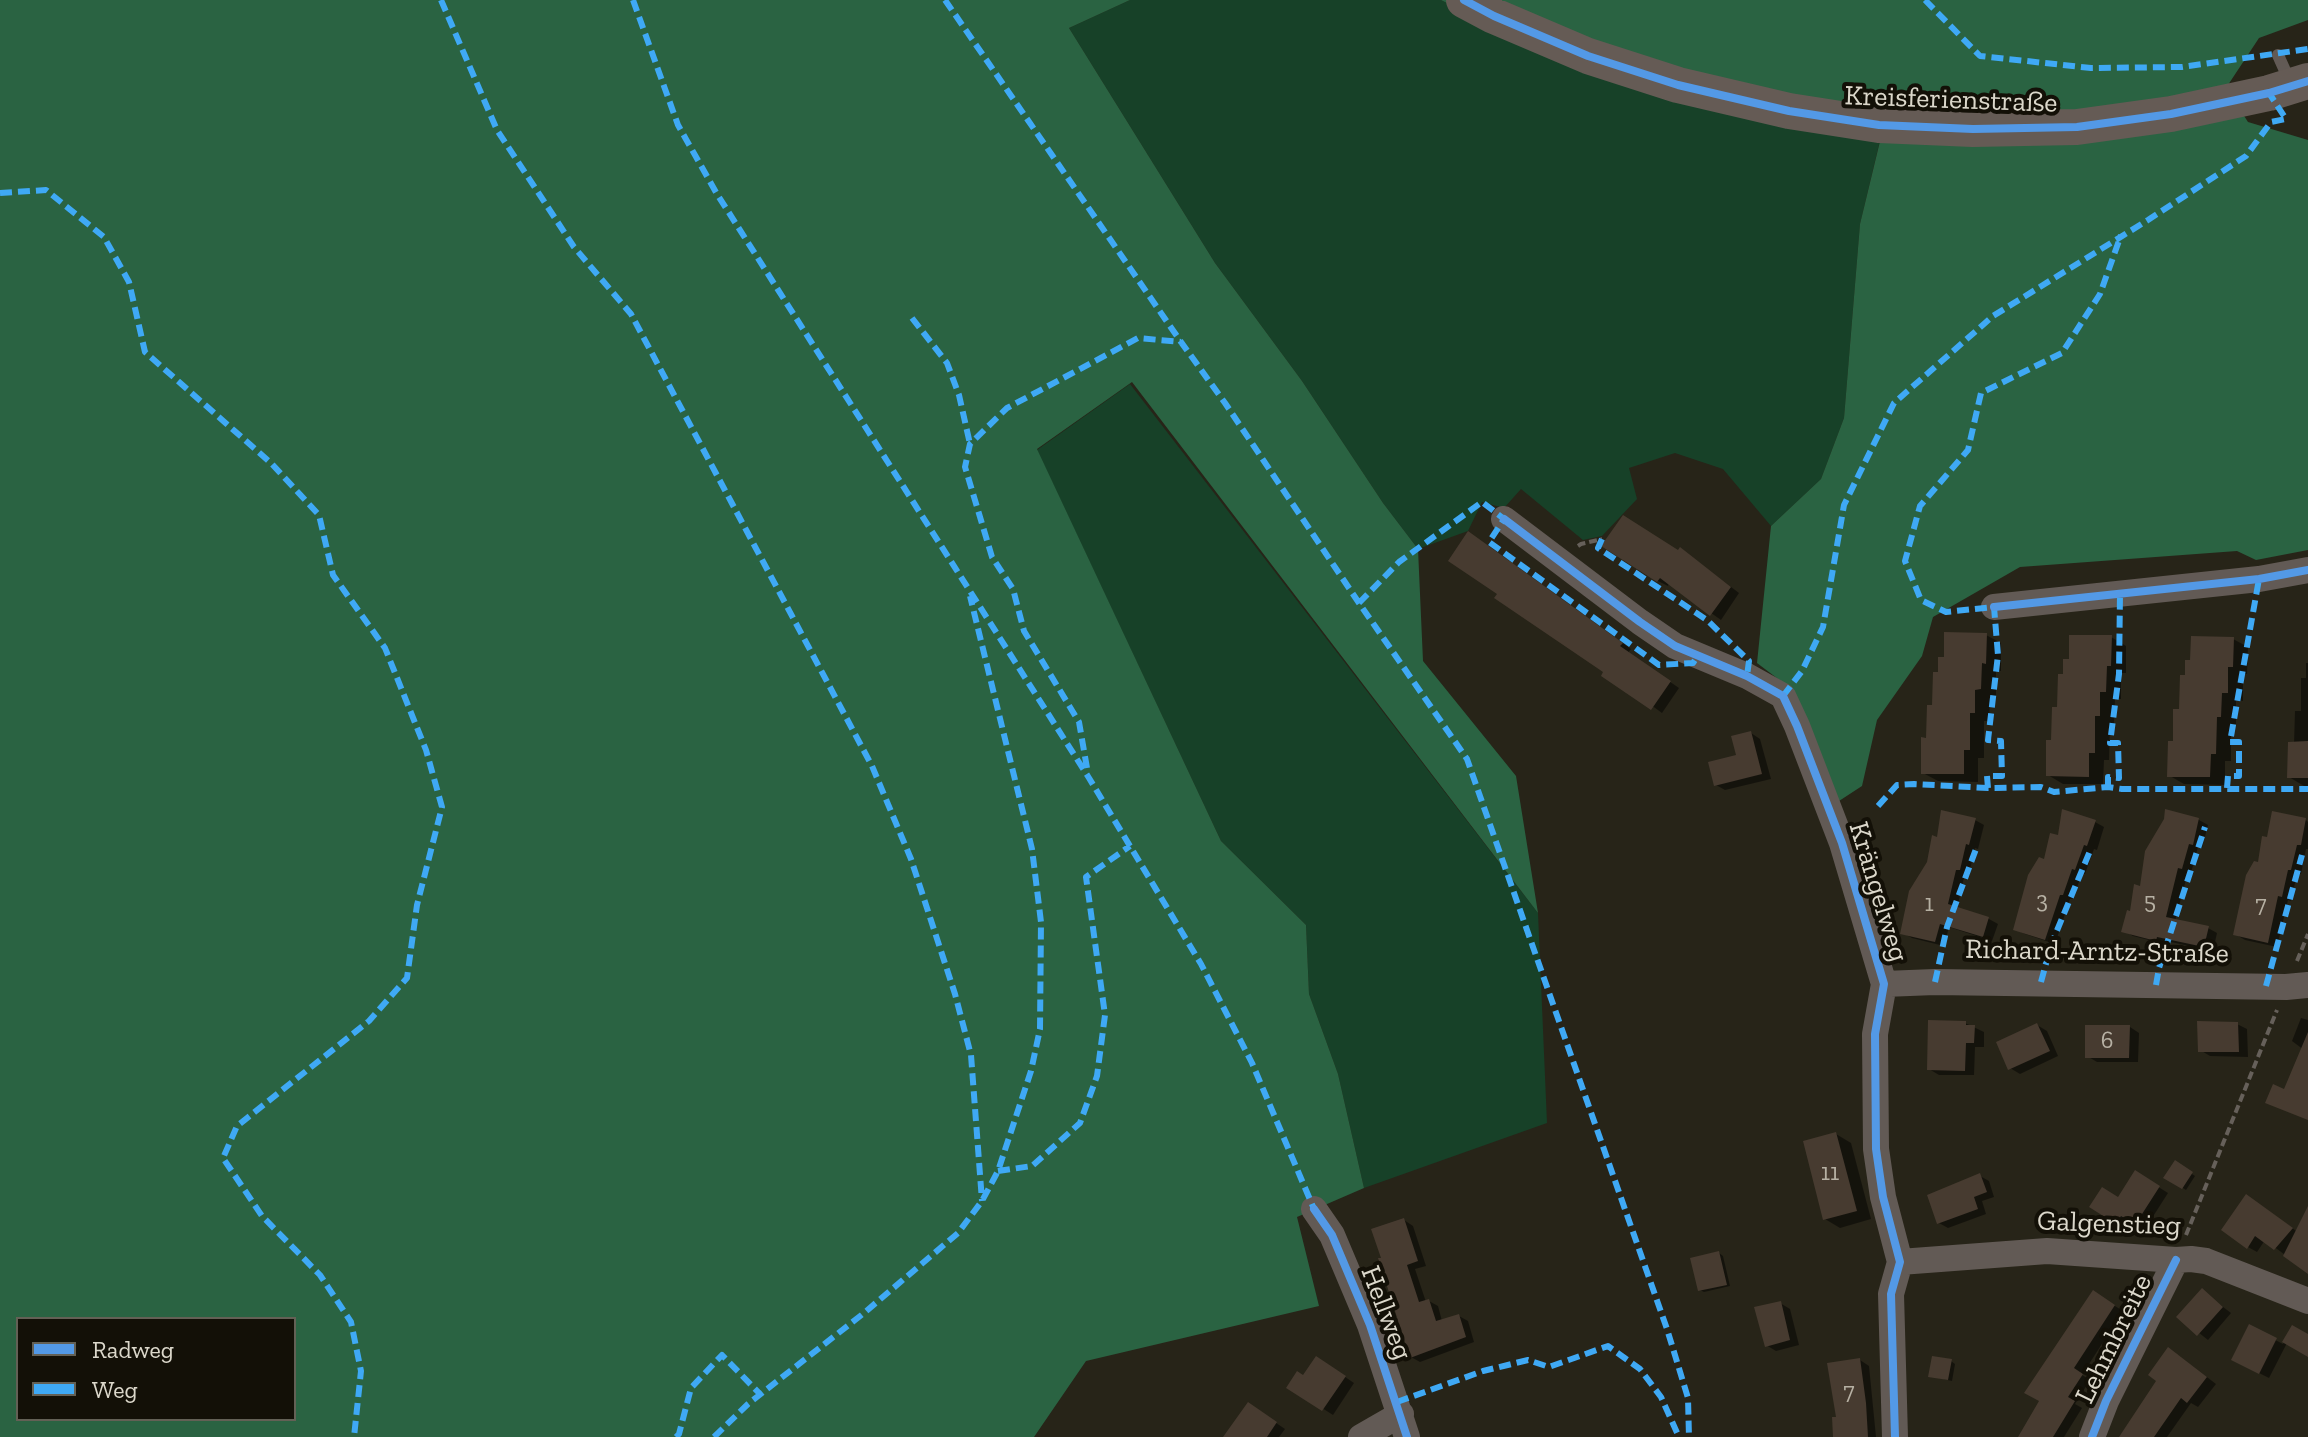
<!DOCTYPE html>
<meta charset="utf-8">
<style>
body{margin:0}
#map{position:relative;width:2308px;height:1437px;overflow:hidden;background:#272418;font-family:"Zilla Slab",serif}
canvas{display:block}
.legend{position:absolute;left:16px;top:1317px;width:280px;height:104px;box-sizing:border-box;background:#131007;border:2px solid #636055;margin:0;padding:10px 14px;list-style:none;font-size:24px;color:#dcd8cb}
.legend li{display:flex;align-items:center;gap:16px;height:40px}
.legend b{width:40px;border:2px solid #636055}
</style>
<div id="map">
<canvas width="2308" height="1437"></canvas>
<ul class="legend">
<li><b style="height:10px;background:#5399e6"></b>Radweg</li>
<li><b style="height:10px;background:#3fa9f5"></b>Weg</li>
</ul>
</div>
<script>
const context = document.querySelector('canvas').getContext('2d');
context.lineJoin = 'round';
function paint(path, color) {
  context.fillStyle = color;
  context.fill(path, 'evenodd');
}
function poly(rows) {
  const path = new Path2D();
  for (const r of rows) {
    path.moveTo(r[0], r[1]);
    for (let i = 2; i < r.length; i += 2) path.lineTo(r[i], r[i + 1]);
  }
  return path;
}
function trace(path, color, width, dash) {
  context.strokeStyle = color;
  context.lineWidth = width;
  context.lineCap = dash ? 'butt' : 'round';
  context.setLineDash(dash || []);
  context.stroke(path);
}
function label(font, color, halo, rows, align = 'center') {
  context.font = font + ' "Zilla Slab",serif';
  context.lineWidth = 8;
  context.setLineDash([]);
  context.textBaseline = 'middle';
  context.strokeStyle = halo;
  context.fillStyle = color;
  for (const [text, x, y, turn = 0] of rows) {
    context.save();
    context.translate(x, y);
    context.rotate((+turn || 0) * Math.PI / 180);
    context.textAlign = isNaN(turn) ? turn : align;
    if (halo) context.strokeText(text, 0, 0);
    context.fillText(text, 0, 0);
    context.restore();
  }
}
paint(poly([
 [1130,0,1441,0,1482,21,1881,136,1860,224,1844,418,1821,479,1771,526,1723,469,1675,453,1629,468,1637,499,1602,536,1583,540,1521,489,1504,508,1482,502,1468,531,1418,549,1383,503,1302,381,1215,263,1069,28],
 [1130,384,1538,913,1547,1123,1364,1188,1338,1074,1309,994,1306,925,1221,841,1037,450]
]), '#174128');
paint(poly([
 [0,0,1130,0,1069,28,1215,263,1302,381,1383,503,1418,549,1423,661,1516,776,1538,913,1132,382,1037,449,1221,841,1306,925,1309,994,1338,1074,1364,1188,1297,1217,1319,1306,1086,1361,1034,1437,0,1437],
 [18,1319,294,1319,294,1419,18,1419],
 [1441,0,2308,0,2308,20,2259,38,2226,88,2248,122,2308,140,2308,550,2256,560,2237,551,2020,567,1933,617,1922,656,1877,720,1862,786,1839,801,1794,691,1757,663,1771,526,1821,479,1844,418,1860,224,1881,137,1482,21]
]), '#2a6342');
paint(poly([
 [1478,539,1631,649,1628,653,1679,688,1662,713,1500,594],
 [1604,546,1679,553,1681,549,1739,593,1721,620,1669,583,1668,586,1658,581],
 [1986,635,2001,643,2001,671,1996,671,1996,697,1990,697,1989,721,1984,721,1984,758,1978,758,1978,782,1938,781,1923,773,1940,674,1946,659],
 [2111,637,2126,646,2126,673,2121,673,2121,699,2115,699,2114,723,2110,723,2109,760,2104,760,2103,784,2063,784,2048,775,2065,676],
 [2233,639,2248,647,2247,674,2243,674,2243,701,2236,700,2236,724,2231,724,2231,761,2225,761,2225,785,2184,784,2170,776,2187,677],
 [2306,663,2308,663,2308,786,2304,786,2289,777,2294,744,2295,711,2301,711,2301,678,2306,678],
 [1751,733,1760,739,1771,779,1725,790,1716,785,1738,757],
 [2167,811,2199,820,2208,825,2202,848,2198,847,2191,873,2188,872,2175,921,2208,928,2217,933,2213,951,2166,941,2165,944,2133,936,2124,931,2142,888],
 [1975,820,1984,825,1978,849,1975,848,1969,874,1965,873,1957,909,1989,919,1998,924,1992,941,1949,927,1944,946,1912,938,1903,933,1939,839],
 [2306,820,2308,822,2308,849,2306,849,2301,874,2297,874,2291,901,2288,900,2277,947,2245,940,2235,934,2260,865],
 [2095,822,2104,827,2097,850,2094,849,2085,874,2082,873,2073,899,2070,899,2055,944,2025,934,2015,929,2046,861,2059,838],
 [2301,1018,2308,1020,2308,1053,2292,1041],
 [1965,1023,1984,1032,1984,1047,1975,1047,1974,1075,1939,1075,1929,1069],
 [2237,1024,2247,1029,2248,1057,2210,1056,2200,1050],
 [2037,1025,2047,1031,2058,1056,2020,1074,2010,1068],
 [2130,1027,2139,1033,2138,1062,2097,1062,2087,1056],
 [1836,1134,1851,1143,1871,1219,1840,1228,1825,1219],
 [2175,1163,2195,1176,2186,1190,2166,1177],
 [2136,1173,2168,1193,2145,1229,2131,1220,2126,1228,2092,1206,2119,1200],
 [1980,1176,1989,1181,1994,1197,1982,1201,1986,1214,1948,1228,1939,1223],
 [2256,1202,2299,1233,2308,1227,2308,1272,2265,1240,2257,1252,2248,1247],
 [1404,1220,1413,1226,1426,1266,1415,1269,1426,1302,1429,1301,1438,1306,1442,1321,1459,1316,1468,1321,1474,1342,1420,1362,1411,1357],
 [1719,1253,1723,1256,1730,1286,1704,1292,1700,1290],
 [2202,1291,2231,1313,2208,1340,2179,1317],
 [2094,1293,2123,1311,2082,1375,2090,1380,2075,1404,2082,1408,2064,1437,2020,1437,2042,1401],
 [1780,1303,1790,1309,1799,1345,1776,1351,1766,1345],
 [2250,1327,2283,1344,2292,1328,2308,1336,2308,1354,2287,1343,2269,1378,2243,1365],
 [2178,1355,2216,1384,2198,1407,2191,1403,2167,1437,2123,1437],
 [1860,1360,1869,1366,1876,1437,1834,1437],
 [1951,1361,1955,1364,1952,1381,1930,1376],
 [1326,1364,1354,1383,1333,1415,1289,1387],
 [1257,1410,1285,1429,1279,1437,1226,1437]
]), '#0007');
paint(poly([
 [1623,515,1678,550,1680,547,1731,587,1710,616,1660,578,1657,582,1601,546],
 [1468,531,1623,643,1620,646,1671,681,1651,710,1601,676,1603,672,1494,598,1497,594,1448,561],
 [1944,632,1987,633,1986,664,1982,663,1981,689,1975,690,1975,713,1970,713,1970,750,1964,750,1964,774,1921,774,1921,737,1926,738,1927,705,1932,705,1933,672,1938,672,1938,657,1944,657],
 [2069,635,2112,635,2111,666,2107,666,2106,692,2100,692,2100,716,2095,716,2095,753,2089,753,2089,777,2046,776,2046,740,2051,740,2052,707,2057,707,2058,674,2063,674,2063,659,2069,659],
 [2191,636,2234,637,2233,667,2228,667,2228,693,2222,693,2221,717,2217,717,2216,754,2211,754,2210,777,2167,777,2168,741,2173,741,2173,709,2179,709,2180,675,2185,675,2185,660,2190,660],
 [1751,731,1762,774,1714,786,1708,762,1736,755,1731,736],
 [2308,741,2308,778,2287,778,2288,742],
 [2062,809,2096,820,2087,846,2084,845,2075,870,2072,869,2063,895,2060,895,2045,940,2013,930,2028,875,2039,857,2044,859,2050,833,2058,835],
 [2165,809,2199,818,2193,845,2189,844,2182,869,2178,868,2166,917,2209,926,2204,947,2157,937,2156,941,2121,932,2127,910,2130,911,2134,884,2140,886,2145,851,2164,819],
 [1941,810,1976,818,1969,845,1966,844,1960,870,1956,870,1948,904,1989,917,1983,937,1940,924,1935,942,1900,934,1909,891,1927,862,1932,835,1937,837],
 [2272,811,2306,818,2301,845,2297,845,2291,870,2288,870,2282,897,2278,896,2268,943,2233,935,2246,875,2254,861,2258,862,2262,836,2267,837],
 [1928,1020,1966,1021,1966,1025,1975,1025,1974,1043,1966,1043,1965,1071,1927,1070],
 [2197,1021,2238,1022,2239,1052,2198,1052],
 [2037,1023,2050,1051,2008,1070,1996,1042],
 [2085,1025,2130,1025,2129,1058,2085,1058],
 [2308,1032,2308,1120,2265,1103,2273,1084,2284,1089],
 [1836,1132,1857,1211,1823,1220,1803,1141],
 [2175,1160,2193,1172,2182,1189,2163,1178],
 [2135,1170,2160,1186,2135,1225,2121,1216,2116,1224,2089,1207,2102,1187,2118,1197],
 [1980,1173,1987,1192,1974,1197,1978,1209,1937,1224,1927,1195],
 [2246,1194,2293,1228,2274,1250,2255,1236,2247,1249,2221,1230],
 [2308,1206,2308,1274,2283,1256],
 [1404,1218,1418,1261,1407,1265,1419,1302,1429,1299,1436,1321,1459,1314,1466,1337,1410,1358,1378,1258,1381,1258,1371,1229],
 [1719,1251,1727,1285,1698,1291,1690,1258],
 [2202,1288,2223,1307,2197,1336,2176,1317],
 [2093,1290,2115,1305,2074,1368,2083,1374,2068,1397,2075,1401,2053,1437,2018,1437,2039,1401,2024,1393],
 [1781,1301,1790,1340,1765,1347,1754,1307],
 [2249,1324,2277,1338,2259,1374,2231,1360],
 [2292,1325,2308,1334,2308,1357,2282,1342],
 [2168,1347,2207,1377,2187,1403,2181,1398,2154,1437,2119,1437,2156,1381,2148,1375],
 [1316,1356,1346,1376,1322,1411,1286,1388,1297,1371,1303,1375],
 [1932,1356,1952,1359,1948,1380,1928,1377],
 [1860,1358,1866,1403,1868,1437,1833,1437,1832,1417,1836,1417,1827,1363],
 [1248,1402,1277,1422,1267,1437,1223,1437]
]), '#473b30');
trace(poly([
 [1578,546,1581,544,1602,539],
 [2297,961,2308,934],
 [2186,1235,2277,1010]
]), '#66605a', 4, [8, 4]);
trace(poly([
 [2278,55,2290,82]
]), '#625a55', 12);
trace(poly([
 [1504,519,1640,622,1675,646,1747,676,1783,696,1797,726,1842,843,1884,984,1875,1034,1876,1149,1883,1197,1900,1262,1891,1294,1895,1437],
 [1994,607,2259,579,2308,570],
 [1884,984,1935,982,2286,987,2308,985],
 [1314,1209,1332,1235,1370,1325,1407,1437],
 [1900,1262,2047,1251,2176,1260,2191,1259,2206,1261,2308,1301],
 [1361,1437,1401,1414],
 [2092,1437,2106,1401,2176,1260]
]), '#625a55', 26);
trace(poly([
 [1464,0,1494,16,1588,56,1678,85,1789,111,1879,125,1973,129,2077,127,2171,114,2269,93,2308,81]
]), '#655b55', 36);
trace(poly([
 [441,0,497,130,574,247,631,314,872,766,911,859,955,994,971,1055,982,1201],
 [633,0,678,125,717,194,1089,778,1201,964,1252,1063,1314,1209],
 [945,0,1181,342,1225,403,1359,603,1467,759,1667,1329,1688,1398,1689,1437],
 [1925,0,1980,56,2091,68,2182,67,2308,49],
 [0,193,46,190,104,237,129,282,145,352,271,463,319,515,333,575,385,648,426,750,442,807,417,905,407,978,369,1021,237,1126,223,1158,262,1216,320,1275,351,1322,361,1371,354,1437],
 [912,318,947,363,959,395,970,444],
 [1602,539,1598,548,1707,620,1749,661,1747,676],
 [1359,603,1399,562,1482,502,1504,519,1489,542,1659,665,1693,663,1697,657],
 [1783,696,1802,671,1823,627,1844,505,1894,403,1993,316,2148,220,2246,156,2271,122,2286,119,2269,93],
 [1087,768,1079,722,1024,631,1013,589,992,557,965,467,970,444,1007,408,1138,338,1181,342],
 [2108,787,2108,777,2119,778,2118,743,2110,743,2119,674,2120,594],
 [1988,788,1987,776,2002,776,2001,741,1988,740,1998,655,1994,607,1946,612,1921,600,1905,561,1920,506,1968,450,1981,393,2062,353,2100,294,2121,235],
 [2227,788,2228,776,2239,776,2239,742,2230,742,2259,579],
 [1878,806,1897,785,1914,784,1988,788,2041,787,2054,792,2108,787,2122,789,2308,789],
 [1935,982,1947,927,1976,849],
 [2041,982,2051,945,2090,851],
 [2156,985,2159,968,2205,827],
 [2266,986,2302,855],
 [998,1171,1032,1166,1080,1123,1097,1076,1105,1015,1086,877,1130,846],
 [1397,1402,1483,1371,1528,1360,1549,1367,1608,1346,1640,1369,1661,1397,1679,1437],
 [676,1437,679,1434,691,1388,722,1355,760,1394],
 [714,1437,748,1404,864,1313,958,1233,982,1201,998,1171,1031,1071,1040,1029,1041,922,1032,849,970,596]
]), '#3fa9f5', 6, [12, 6]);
trace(poly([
 [1464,0,1494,16,1588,56,1678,85,1789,111,1879,125,1973,129,2077,127,2171,114,2269,93,2308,81],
 [1504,519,1640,622,1675,646,1747,676,1783,696,1797,726,1842,843,1884,984,1875,1034,1876,1149,1883,1197,1900,1262,1891,1294,1895,1437],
 [1994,607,2259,579,2308,570],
 [1314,1209,1332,1235,1370,1325,1407,1437],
 [2092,1437,2106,1401,2176,1260]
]), '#5399e6', 8);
label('24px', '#b7b1a4', null, [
 ["3",2042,901],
 ["5",2150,902],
 ["1",1929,904],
 ["7",2261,905],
 ["6",2107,1041],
 ["11",1830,1173],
 ["7",1849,1392]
]);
label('28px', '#dcd8cb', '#131007', [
 ["Kreisferienstraße",1951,100,2],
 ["Krängelweg",1878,892,73],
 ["Richard-Arntz-Straße",2097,952,1],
 ["Galgenstieg",2109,1224,2],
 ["Hellweg",1386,1313,69],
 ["Lehmbreite",2114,1339,-64]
]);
</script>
